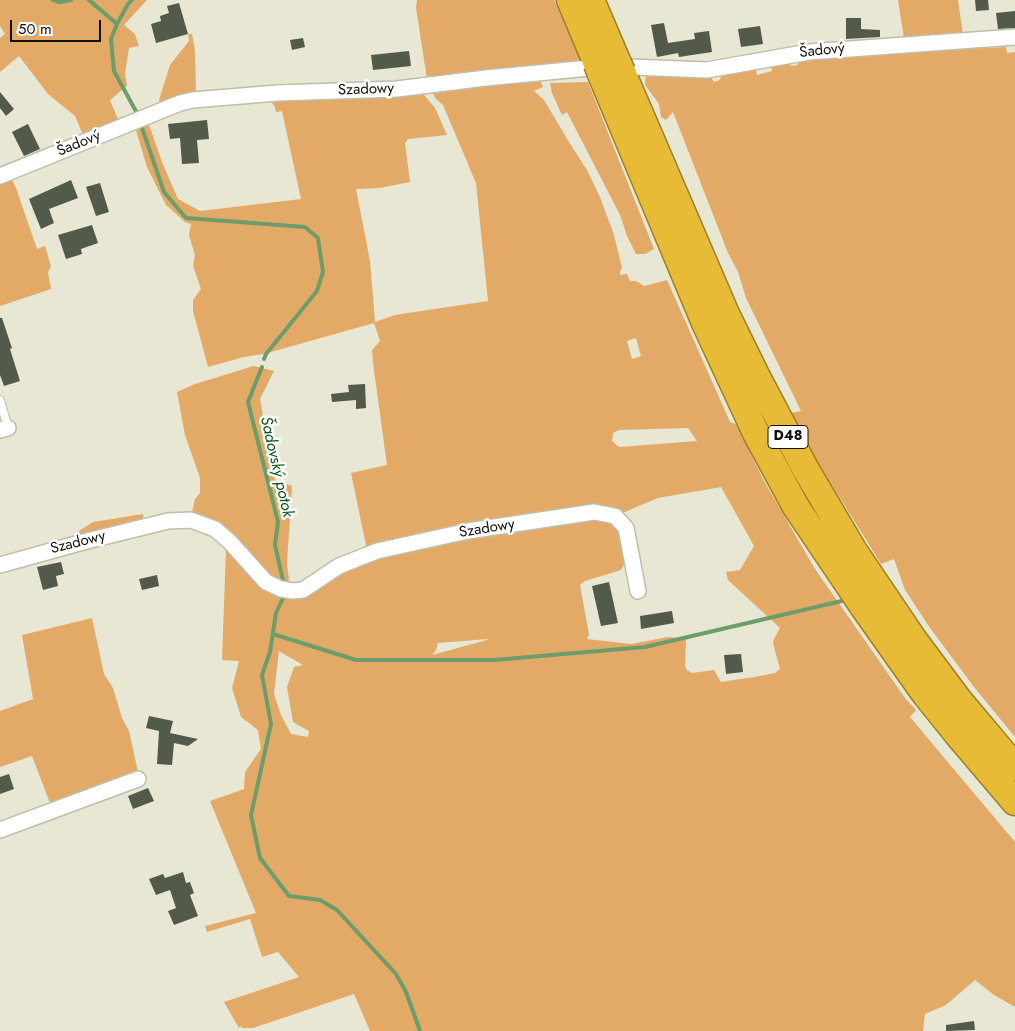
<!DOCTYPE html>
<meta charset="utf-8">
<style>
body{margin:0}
#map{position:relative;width:1015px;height:1031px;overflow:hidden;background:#e7e7d3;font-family:Jost,sans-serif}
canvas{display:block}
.scale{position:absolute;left:10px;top:20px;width:91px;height:22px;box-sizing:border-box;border:2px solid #101009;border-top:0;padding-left:6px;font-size:15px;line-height:18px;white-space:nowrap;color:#101009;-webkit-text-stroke:4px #fff;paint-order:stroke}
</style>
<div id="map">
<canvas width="1015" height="1031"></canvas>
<div class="scale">50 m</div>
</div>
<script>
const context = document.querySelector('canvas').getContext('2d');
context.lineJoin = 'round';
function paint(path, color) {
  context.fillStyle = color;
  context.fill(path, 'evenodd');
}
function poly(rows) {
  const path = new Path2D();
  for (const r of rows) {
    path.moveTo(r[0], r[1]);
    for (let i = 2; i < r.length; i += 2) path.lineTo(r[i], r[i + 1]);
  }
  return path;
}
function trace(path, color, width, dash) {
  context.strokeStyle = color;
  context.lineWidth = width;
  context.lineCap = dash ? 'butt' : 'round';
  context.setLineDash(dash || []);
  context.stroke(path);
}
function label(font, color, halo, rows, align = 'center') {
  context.font = font + ' Jost,sans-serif';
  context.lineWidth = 5;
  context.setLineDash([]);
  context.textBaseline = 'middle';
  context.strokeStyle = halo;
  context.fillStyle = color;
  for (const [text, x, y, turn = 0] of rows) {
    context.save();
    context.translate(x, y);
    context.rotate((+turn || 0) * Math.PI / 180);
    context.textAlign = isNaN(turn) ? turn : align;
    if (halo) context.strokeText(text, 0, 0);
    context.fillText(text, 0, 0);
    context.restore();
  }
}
paint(poly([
 [0,0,147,0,124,25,135,34,139,46,129,48,125,73,127,86,110,100,119,122,83,135,75,116,48,94,19,56,0,72,0,38,5,34,0,26],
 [417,0,554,0,581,62,543,65,539,68,427,79,416,8],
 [898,0,958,0,963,35,904,39],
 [188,34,192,34,195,51,196,94,160,105,159,100,170,65,189,41],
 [976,46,986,48,1006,47,1007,53,1015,52,1015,737,974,687,930,628,905,590,894,559,881,564,817,461,791,413,801,411,746,298,738,272,728,253,673,112,666,120,661,117,659,104,645,85,646,74,710,75,714,82,720,80,722,72,755,66,757,75,772,71,771,62,789,59,791,66,798,65,797,58],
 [539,77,543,87,534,91,544,100,569,142,587,170,600,197,614,235,622,268,620,271,620,275,627,274,630,281,636,281,644,286,667,280,730,422,736,424,764,481,815,569,905,698,916,710,910,717,1015,842,1015,1007,994,995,975,980,946,1005,925,1014,923,1031,370,1031,354,994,253,1028,242,1028,241,1026,239,1028,224,1002,299,977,278,952,262,957,250,919,207,932,205,926,256,913,210,801,244,789,245,772,261,749,258,730,241,717,232,688,239,661,222,660,226,549,224,531,191,517,195,499,200,493,200,478,185,435,177,392,195,384,254,366,274,371,260,399,275,480,292,486,287,563,291,597,302,595,314,590,350,567,367,559,411,548,573,520,596,517,604,518,614,523,622,535,624,542,625,563,621,570,585,581,580,585,589,635,587,639,631,644,668,637,686,639,685,666,687,670,692,673,714,670,721,682,754,677,775,673,780,669,773,643,774,639,780,628,728,580,726,572,740,570,754,546,721,487,658,498,620,514,612,509,599,508,551,514,466,528,385,545,367,550,351,473,387,465,373,363,372,350,380,341,374,323,264,354,244,357,208,367,193,311,193,300,201,289,193,266,195,255,189,235,191,224,185,222,166,205,147,167,135,127,148,122,162,162,178,199,200,211,301,199,282,111,276,112,275,107,272,103,278,97,394,94,421,91,435,108,447,135,408,139,405,143,410,182,380,188,356,189,370,261,375,322,395,315,488,301,476,183,443,105,435,98,431,89],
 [636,338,641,356,632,359,627,341],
 [688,428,697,441,619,447,612,441,613,433,619,430],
 [488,639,487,640,432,655,436,650,438,643],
 [279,651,303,665,294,667,287,687,293,722,309,731,308,737,291,734,281,715,274,694],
 [588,82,654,249,645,254,636,254,627,236,620,215,567,112,562,115,552,93,550,83],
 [8,178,12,180,16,188,37,249,45,246,51,266,48,272,51,289,0,306,0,182],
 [143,514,144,521,80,537,79,531,93,522],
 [92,618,104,674,113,688,122,718,129,731,138,772,101,783,88,791,68,799,50,803,32,756,0,767,0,711,33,699,22,635]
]), '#e3aa67');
trace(poly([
 [53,0,60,2,71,0],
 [89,0,117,24,111,39,114,71,138,115],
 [117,24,128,4,132,0],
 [140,122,164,192,186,218,305,227,318,238,323,272,317,291,266,354,264,359],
 [262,367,248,402,278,522,275,545,284,585],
 [285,594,276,613,270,652,262,675,271,724,251,815,260,858,289,896,320,900,337,910,396,974,406,992,420,1031],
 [273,634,356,660,494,660,645,647,846,600]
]), '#6c9d6a', 4);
paint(poly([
 [975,0,988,0,989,10,976,11],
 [179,3,188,34,156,43,151,24,161,21,160,16,169,13,167,6],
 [1015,11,1015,28,998,29,996,13],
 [846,18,861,18,861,29,880,30,880,37,846,39],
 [664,23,668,43,695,39,694,33,709,31,712,52,679,57,678,53,657,57,651,25],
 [760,26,763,44,741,47,738,29],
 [303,38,305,47,292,50,290,40],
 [409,51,411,66,373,70,371,55],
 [0,92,14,109,6,116,0,108],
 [207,120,209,139,197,140,199,163,182,164,180,138,170,139,168,124],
 [28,124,40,149,24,156,12,132],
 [71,180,78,198,49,209,54,223,41,229,29,199],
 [100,183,109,212,96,216,86,187],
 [92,225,98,243,81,249,82,254,66,259,58,235],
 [0,318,2,318,12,348,10,349,20,381,4,386,0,375],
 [365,384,366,408,356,409,356,400,332,402,331,394,349,392,348,385],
 [61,562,64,574,56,576,58,586,43,590,37,567],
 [157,575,159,586,142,590,139,579],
 [609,582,618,623,601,626,592,586],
 [672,611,674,623,641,629,640,616],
 [741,654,743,672,726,674,724,655],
 [149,716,173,721,170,733,198,739,188,746,174,743,172,765,157,764,159,731,146,728],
 [9,774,14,789,0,794,0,777],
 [148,788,154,801,133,809,128,796],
 [183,872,186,883,190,882,194,893,190,895,198,916,174,925,168,911,176,908,170,890,156,895,149,879,163,874,165,878],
 [974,1021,975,1030,946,1031,946,1025]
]), '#535a4a');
const lane = poly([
 [0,400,8,428]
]);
const street = poly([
 [631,67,707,70,809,52,1015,37],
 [0,176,180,103,193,100,277,93,397,89,486,78,589,68],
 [0,430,8,428],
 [0,565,83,542,168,521,191,520,215,529,230,542,266,582,281,589,293,591,303,590,339,566,377,551,468,531,594,512,615,516,626,528,638,591],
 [0,830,138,779]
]);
const highway = poly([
 [570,0,597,64],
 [591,0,618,63],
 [600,72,705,323,756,433,796,507,862,605,925,694,958,735,1015,802],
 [622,72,726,314,756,375,805,468,854,551,914,640,958,699,1015,767]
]);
trace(lane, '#bebeaa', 10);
trace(street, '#bebeaa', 18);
trace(highway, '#9c7f26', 29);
trace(lane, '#fff', 8);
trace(street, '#fff', 15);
trace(highway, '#e8bb36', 26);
const highwayBridge = poly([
 [618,63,622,72],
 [597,64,600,72]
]);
trace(highwayBridge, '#9c7f26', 29, []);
trace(highwayBridge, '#e8bb36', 26);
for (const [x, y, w] of [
 [788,437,40]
]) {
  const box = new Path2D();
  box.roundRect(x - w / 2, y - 11.5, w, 23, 4);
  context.fillStyle = '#fff';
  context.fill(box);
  trace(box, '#101009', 1);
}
label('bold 14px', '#101009', null, [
 ["D48",788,437]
]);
label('15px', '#101009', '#fff', [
 ["Šadový",822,51,-6],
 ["Szadowy",366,90,-2],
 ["Šadový",79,144,-22],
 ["Szadowy",487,529,-9],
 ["Szadowy",78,543,-14]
]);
label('italic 16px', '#075414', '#fff', [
 ["Šadovský potok",276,467,77]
]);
</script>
